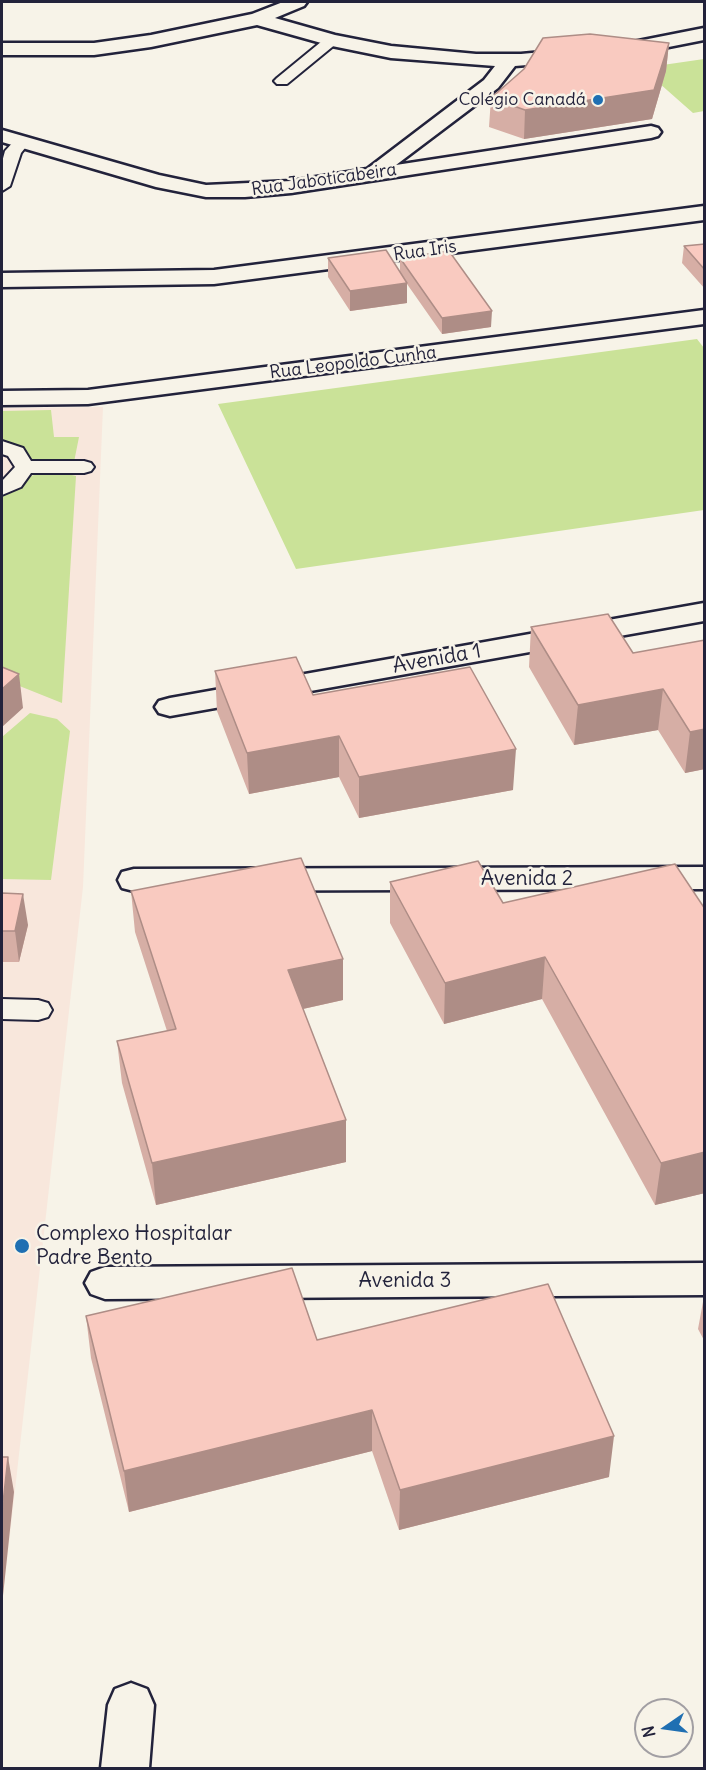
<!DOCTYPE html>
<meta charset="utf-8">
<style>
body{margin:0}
#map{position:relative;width:706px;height:1770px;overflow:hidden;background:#f7f3e8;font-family:Delius,sans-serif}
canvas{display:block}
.frame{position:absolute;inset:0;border:3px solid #22223b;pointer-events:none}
.north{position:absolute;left:634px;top:1698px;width:60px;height:60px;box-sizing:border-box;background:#f7f3e8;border:2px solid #a29fa3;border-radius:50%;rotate:257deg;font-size:16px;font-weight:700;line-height:24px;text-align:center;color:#22223b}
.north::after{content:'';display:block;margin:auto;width:21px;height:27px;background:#1f6fb2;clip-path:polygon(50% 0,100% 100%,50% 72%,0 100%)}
</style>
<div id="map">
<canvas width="706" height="1770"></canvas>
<div class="frame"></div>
<div class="north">N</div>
</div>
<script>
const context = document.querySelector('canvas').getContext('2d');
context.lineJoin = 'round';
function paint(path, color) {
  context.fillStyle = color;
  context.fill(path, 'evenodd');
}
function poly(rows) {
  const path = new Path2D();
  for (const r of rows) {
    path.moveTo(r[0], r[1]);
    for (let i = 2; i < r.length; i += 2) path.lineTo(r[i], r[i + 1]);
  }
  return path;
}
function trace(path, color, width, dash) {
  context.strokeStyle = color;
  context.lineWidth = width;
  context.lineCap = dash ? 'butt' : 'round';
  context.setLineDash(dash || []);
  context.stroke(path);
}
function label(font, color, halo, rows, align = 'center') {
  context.font = font + ' Delius,sans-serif';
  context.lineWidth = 5;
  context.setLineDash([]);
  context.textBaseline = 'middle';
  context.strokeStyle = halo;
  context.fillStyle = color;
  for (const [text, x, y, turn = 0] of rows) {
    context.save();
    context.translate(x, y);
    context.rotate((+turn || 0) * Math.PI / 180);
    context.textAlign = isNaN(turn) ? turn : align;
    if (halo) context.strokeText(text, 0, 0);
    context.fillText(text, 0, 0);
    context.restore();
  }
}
paint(poly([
 [103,407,83,887,2,1605,2,408]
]), '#f8e7dc');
paint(poly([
 [704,59,704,111,693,113,642,68],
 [697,339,704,348,704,510,296,569,218,404],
 [51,410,54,437,79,437,74,462,31,462,19,450,2,443,2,411],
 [51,470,76,476,62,703,2,679,2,493,31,476],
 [30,713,57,719,70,731,51,880,2,879,2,737]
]), '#cae298');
const lane = poly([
 [332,36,337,37,339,40,337,43,287,84,277,84,274,81,277,78,327,37,332,36],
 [21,138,29,143,21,153,10,186,2,191,2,162,5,151,15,140,21,138],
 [2,441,23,448,31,461,84,461,91,463,94,467,91,471,84,473,31,473,21,487,2,495,2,481,15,467,8,456,2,454,2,441],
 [2,999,38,1000,48,1003,52,1010,48,1017,38,1020,2,1019,2,999]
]);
const street = poly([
 [283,2,307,2,304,6,275,18,335,35,391,46,476,54,521,54,575,49,585,55,575,61,515,66,498,88,396,165,651,126,658,128,661,132,658,136,651,138,291,193,245,197,206,197,156,187,2,142,2,130,159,175,206,185,291,181,367,169,484,80,495,66,391,58,332,46,257,25,151,47,94,55,2,55,2,43,94,43,151,35,252,14,283,2],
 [704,28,704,40,623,56,613,50,623,44,704,28],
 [704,206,704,220,214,284,2,287,2,273,214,270,704,206],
 [704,603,704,621,170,716,159,713,155,707,159,701,170,698,704,603],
 [704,867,704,889,134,891,122,888,118,880,122,872,134,869,704,867],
 [704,1263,704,1295,105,1299,91,1294,85,1283,91,1272,105,1267,704,1263],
 [131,1683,147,1689,154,1705,149,1768,101,1768,108,1705,115,1689,131,1683]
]);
const secondary = poly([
 [704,310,704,324,88,404,2,405,2,391,88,390,704,310]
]);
trace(lane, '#22223b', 4);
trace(street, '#22223b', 5);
trace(secondary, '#22223b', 5);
paint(lane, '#f7f3e8');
paint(street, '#f7f3e8');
paint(secondary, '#f7f3e8');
paint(poly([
 [669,43,666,71,652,119,524,139,489,127,491,98],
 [705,244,705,289,682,263,684,246],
 [328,258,400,271,400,258,491,327,442,334,407,284,407,303,350,311,328,277],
 [531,627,633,653,705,640,705,769,685,773,658,730,574,745,529,667],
 [215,671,313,695,513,790,359,818,339,777,249,794,217,711],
 [390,882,503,903,705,909,705,1193,655,1205,542,999,444,1024,390,923],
 [131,891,343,1000,303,1009,346,1162,156,1205,122,1083,117,1041,167,1031,135,932],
 [2,893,28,925,19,962,2,962],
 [705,1291,705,1342,698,1329],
 [86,1316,317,1340,609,1477,399,1530,372,1451,129,1512,91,1358]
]), '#d6aea5');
paint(poly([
 [669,43,666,71,652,119,524,139,525,110],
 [407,283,407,303,350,311,350,291],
 [492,311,491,327,442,334,442,318],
 [19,674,23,708,2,727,2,689],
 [663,689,658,730,574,745,578,705],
 [705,729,705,769,685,773,690,732],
 [339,736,339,777,249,794,247,753],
 [516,749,513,790,359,818,359,777],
 [23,894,28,925,19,962,15,931],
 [545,957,542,999,444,1024,445,983],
 [343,959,343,1000,289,1012,288,970],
 [346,1120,346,1162,156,1205,152,1163],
 [705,1152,705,1193,655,1205,661,1163],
 [372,1410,372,1451,129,1512,124,1471],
 [614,1436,609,1477,399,1530,400,1490],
 [8,1457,14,1492,2,1605,2,1512]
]), '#ae8d86');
const building = poly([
 [590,34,669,43,654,90,525,110,491,98,524,69,543,38,590,34],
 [705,244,705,270,684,246,705,244],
 [386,250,407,283,350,291,328,258,386,250],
 [449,251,492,311,442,318,400,258,449,251],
 [608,614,633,653,705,640,705,729,690,732,663,689,578,705,531,627,608,614],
 [296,657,313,695,470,667,516,749,359,777,339,736,247,753,215,671,296,657],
 [2,667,19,674,2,689,2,667],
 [301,858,343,959,288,970,346,1120,152,1163,117,1041,176,1029,131,891,301,858],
 [478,861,503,903,675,864,705,909,705,1152,661,1163,545,957,445,983,390,882,478,861],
 [2,893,23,894,15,931,2,931,2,893],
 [292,1268,317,1340,548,1284,614,1436,400,1490,372,1410,124,1471,86,1316,292,1268],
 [2,1457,8,1457,2,1512,2,1457]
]);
paint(building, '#f9cac0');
trace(building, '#ae8d86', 1.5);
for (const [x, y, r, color] of [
 [598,100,6,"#1f6fb2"],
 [22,1246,8,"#1f6fb2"]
]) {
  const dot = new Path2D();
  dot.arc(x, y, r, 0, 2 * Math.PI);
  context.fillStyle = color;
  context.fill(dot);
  trace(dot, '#f7f3e8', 2);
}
label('18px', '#22223b', '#f7f3e8', [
 ["Colégio Canadá",586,100]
], 'right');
label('18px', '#22223b', '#f7f3e8', [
 ["Rua Jaboticabeira",324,180,-8],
 ["Rua Iris",425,251,-8],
 ["Rua Leopoldo Cunha",353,363,-7]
]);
label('21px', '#22223b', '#f7f3e8', [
 ["Avenida 1",437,659,-10],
 ["Avenida 2",527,879],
 ["Avenida 3",405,1281]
]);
label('21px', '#22223b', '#f7f3e8', [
 ["Complexo Hospitalar",36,1234],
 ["Padre Bento",36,1258]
], 'left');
</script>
